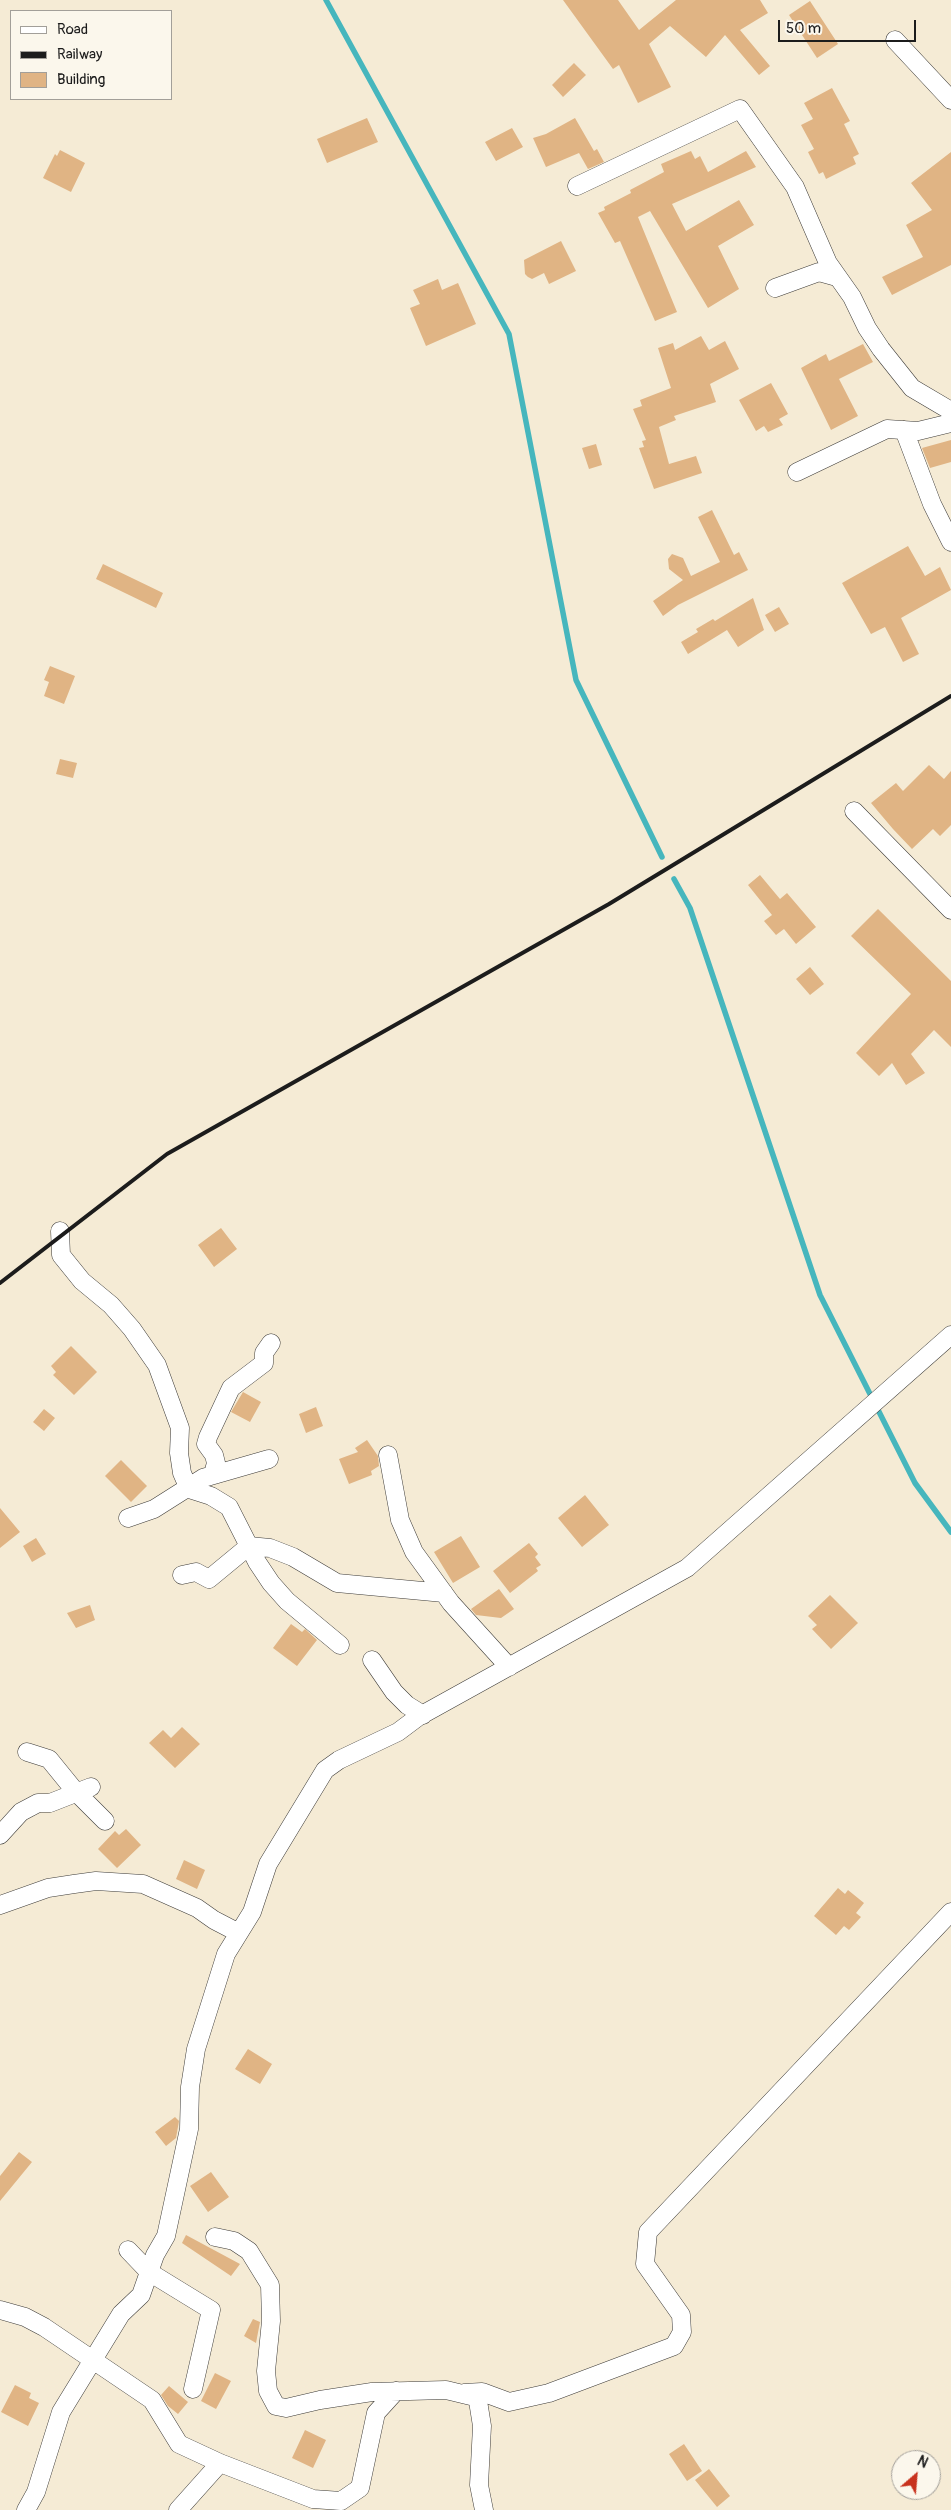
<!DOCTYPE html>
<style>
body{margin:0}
#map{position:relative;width:951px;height:2510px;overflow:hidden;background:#f5ebd5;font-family:Pangolin,sans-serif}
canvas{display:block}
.legend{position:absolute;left:10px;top:10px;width:162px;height:90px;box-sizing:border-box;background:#fbf7ec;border:1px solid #a29f99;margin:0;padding:6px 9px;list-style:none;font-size:15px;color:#1c1c1c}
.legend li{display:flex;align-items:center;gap:10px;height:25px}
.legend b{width:25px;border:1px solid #a29f99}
.north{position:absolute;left:891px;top:2450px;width:50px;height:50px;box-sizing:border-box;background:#fbf7ec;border:1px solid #a29f99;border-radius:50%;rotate:27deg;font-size:14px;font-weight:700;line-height:20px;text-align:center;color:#1c1c1c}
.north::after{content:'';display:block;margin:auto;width:18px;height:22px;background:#c8321e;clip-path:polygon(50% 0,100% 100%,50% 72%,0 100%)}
.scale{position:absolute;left:778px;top:20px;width:138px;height:22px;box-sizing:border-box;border:2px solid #1c1c1c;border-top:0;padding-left:6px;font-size:15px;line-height:18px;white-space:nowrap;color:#1c1c1c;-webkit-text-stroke:4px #fbf7ec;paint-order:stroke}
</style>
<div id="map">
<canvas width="951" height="2510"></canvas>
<ul class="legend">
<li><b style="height:6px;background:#fff"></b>Road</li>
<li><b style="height:6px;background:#1c1c1c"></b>Railway</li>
<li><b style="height:14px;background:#e0b484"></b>Building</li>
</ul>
<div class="north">N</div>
<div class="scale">50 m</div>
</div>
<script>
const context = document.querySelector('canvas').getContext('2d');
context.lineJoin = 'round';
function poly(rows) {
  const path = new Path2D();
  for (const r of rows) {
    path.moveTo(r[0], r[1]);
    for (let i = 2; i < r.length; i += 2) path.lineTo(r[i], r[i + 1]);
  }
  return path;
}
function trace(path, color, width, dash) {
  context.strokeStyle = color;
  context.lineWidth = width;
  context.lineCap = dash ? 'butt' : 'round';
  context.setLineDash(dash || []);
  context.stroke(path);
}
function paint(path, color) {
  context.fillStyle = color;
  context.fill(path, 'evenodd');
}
trace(poly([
 [326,0,509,334,576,680,662,857],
 [674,879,690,908,820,1295,915,1483,951,1532]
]), '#46b6bd', 5.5);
paint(poly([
 [563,0,618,0,639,30,676,0,760,0,768,13,740,30,770,66,759,75,725,35,706,57,670,26,649,44,671,87,638,103,619,65,613,69],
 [810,1,838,44,817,58,789,15],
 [574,63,586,75,563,97,552,85],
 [832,88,850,121,844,124,859,154,853,157,856,164,826,179,823,172,819,174,808,152,814,149,801,125,813,119,804,103],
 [367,118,378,142,327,163,317,139],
 [575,118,594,151,597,149,604,162,588,169,579,153,546,167,533,138,546,134],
 [512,128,523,147,496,161,485,142],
 [60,150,85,163,71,192,43,178,55,154,57,156],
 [691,151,695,159,700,156,708,172,746,151,756,167,672,204,686,231,739,200,754,225,718,246,739,289,708,308,650,211,638,217,677,312,655,321,620,241,615,243,598,213,605,210,604,207,631,193,630,190,664,172,661,164],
 [951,152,951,265,892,295,882,277,923,257,906,225,932,210,911,183],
 [561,241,576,271,549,284,544,273,532,279,528,277,525,274,524,260],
 [438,279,442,290,458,283,476,324,426,346,410,308,420,304,413,290],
 [701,336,709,350,725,341,739,369,710,384,716,402,674,416,676,420,659,427,669,464,696,456,702,473,654,489,639,448,644,447,642,441,646,440,633,409,642,406,640,400,671,388,658,348,673,343,675,350],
 [863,344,873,362,839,379,858,416,831,430,801,368,826,354,829,361],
 [771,383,788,414,779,419,783,425,768,432,764,426,756,431,739,400],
 [951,440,951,462,930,468,922,448],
 [596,444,602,465,589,469,582,448],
 [712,510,734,555,739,552,748,570,678,605,663,616,653,601,683,580,669,569,668,559,672,554,683,558,691,576,720,562,698,517],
 [908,546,925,576,940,567,951,590,901,618,919,654,903,662,885,627,871,634,842,583],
 [103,564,163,593,156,608,96,579],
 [753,598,764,630,738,647,727,630,688,654,681,642,698,632,696,629,713,619,715,621],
 [779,607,789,624,775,632,765,615],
 [50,666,75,676,64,704,44,696,49,682,44,680],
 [60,759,77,763,73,778,56,774],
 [929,765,944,779,951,771,951,825,940,836,933,829,912,849,893,829,871,803,896,783,903,791],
 [760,875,780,899,787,893,816,927,796,944,784,929,776,935,764,921,772,915,748,885],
 [878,909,951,981,951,1047,934,1030,911,1054,925,1073,906,1085,892,1063,879,1076,856,1053,911,994,851,936],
 [810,967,824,984,810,995,796,979],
 [221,1228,237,1249,214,1267,198,1245],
 [71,1346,97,1372,74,1395,53,1375,56,1372,51,1366],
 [243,1392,261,1402,250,1422,231,1412],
 [316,1407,323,1426,306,1433,299,1414],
 [44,1409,55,1418,44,1431,33,1422],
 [367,1440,378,1456,379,1466,371,1471,372,1475,349,1484,339,1459,358,1452,355,1448],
 [121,1460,147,1486,131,1502,105,1476],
 [585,1495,609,1525,582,1547,558,1518],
 [0,1508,20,1532,0,1548],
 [461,1536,480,1567,453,1583,434,1552],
 [36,1538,46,1554,32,1562,23,1546],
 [529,1543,538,1554,535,1557,541,1565,536,1568,538,1571,510,1593,493,1571],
 [499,1589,514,1609,501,1618,476,1615,471,1609],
 [830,1595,858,1623,831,1649,812,1629,817,1625,808,1616],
 [90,1605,95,1620,76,1628,67,1613],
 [291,1624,302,1632,305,1629,317,1640,297,1666,273,1648],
 [182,1727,200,1744,175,1768,149,1743,163,1730,171,1738],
 [126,1829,141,1845,117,1868,98,1849,115,1831,119,1835],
 [184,1860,205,1870,197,1889,176,1879],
 [838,1888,845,1894,848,1890,864,1903,856,1913,861,1917,849,1930,844,1926,836,1935,814,1916],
 [248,2049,272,2064,260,2084,235,2069],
 [175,2117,179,2121,176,2138,166,2146,155,2132],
 [19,2152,32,2162,0,2201,0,2176],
 [211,2172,229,2197,208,2212,190,2186],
 [186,2235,240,2264,231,2276,182,2243],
 [253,2319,260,2322,256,2343,244,2336],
 [215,2373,231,2381,216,2409,201,2401],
 [15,2385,31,2393,29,2398,39,2403,28,2426,1,2412],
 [169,2386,188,2402,178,2414,168,2406,161,2395],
 [305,2430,326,2440,313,2468,292,2458],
 [684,2444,702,2471,687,2481,669,2454],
 [709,2469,730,2496,717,2507,695,2480]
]), '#e0b484');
const street = poly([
 [895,40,951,100],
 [577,186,740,109,795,187,828,263,852,297,867,328,881,349,912,388,951,411],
 [775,288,819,272,837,277],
 [904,430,932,504,951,542],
 [797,472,887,429,918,431,951,423],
 [854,811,951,910],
 [60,1231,61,1255,82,1281,111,1305,132,1329,157,1365,180,1428,179,1453,182,1473,189,1489,211,1496,229,1507,257,1562,271,1583,287,1601,340,1645],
 [388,1455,400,1520,414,1552,451,1603,509,1667],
 [213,1474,216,1463,214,1455,206,1444,208,1437,231,1388,264,1363,264,1353,271,1343],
 [128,1518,154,1509,203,1478,269,1459],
 [182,1575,196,1572,209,1579,249,1546,270,1548,293,1557,337,1583,444,1593],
 [372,1660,394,1692,407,1705,423,1715],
 [27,1752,49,1759,75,1791,105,1821],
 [0,1835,21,1812,38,1803,50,1803,91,1787],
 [0,1905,48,1888,74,1884,96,1881,143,1884,197,1908,214,1920,239,1933],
 [215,2237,234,2241,249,2251,270,2285,271,2321,266,2371,268,2391,276,2406,286,2408,320,2400,372,2392,446,2390,475,2397,478,2401,482,2426,479,2485,484,2510],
 [128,2250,149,2272,211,2310,193,2389],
 [0,2310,25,2317,44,2327,152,2400,179,2444,220,2463,313,2499,341,2501,360,2488,376,2413,396,2391],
 [464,2393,482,2392,509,2402,549,2393,674,2346,682,2332,681,2315,645,2264,648,2232,951,1912],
 [26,2510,36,2492,61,2412,121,2314,141,2295,155,2255,166,2236,189,2129,190,2087,196,2049,226,1954,252,1912,268,1864,325,1770,339,1760,398,1732,418,1717,687,1568,951,1335],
 [178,2510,220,2463]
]);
trace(street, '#3d3b38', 19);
trace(street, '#fff', 18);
trace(poly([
 [0,1283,167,1154,609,904,951,696]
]), '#1c1c1c', 4);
</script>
